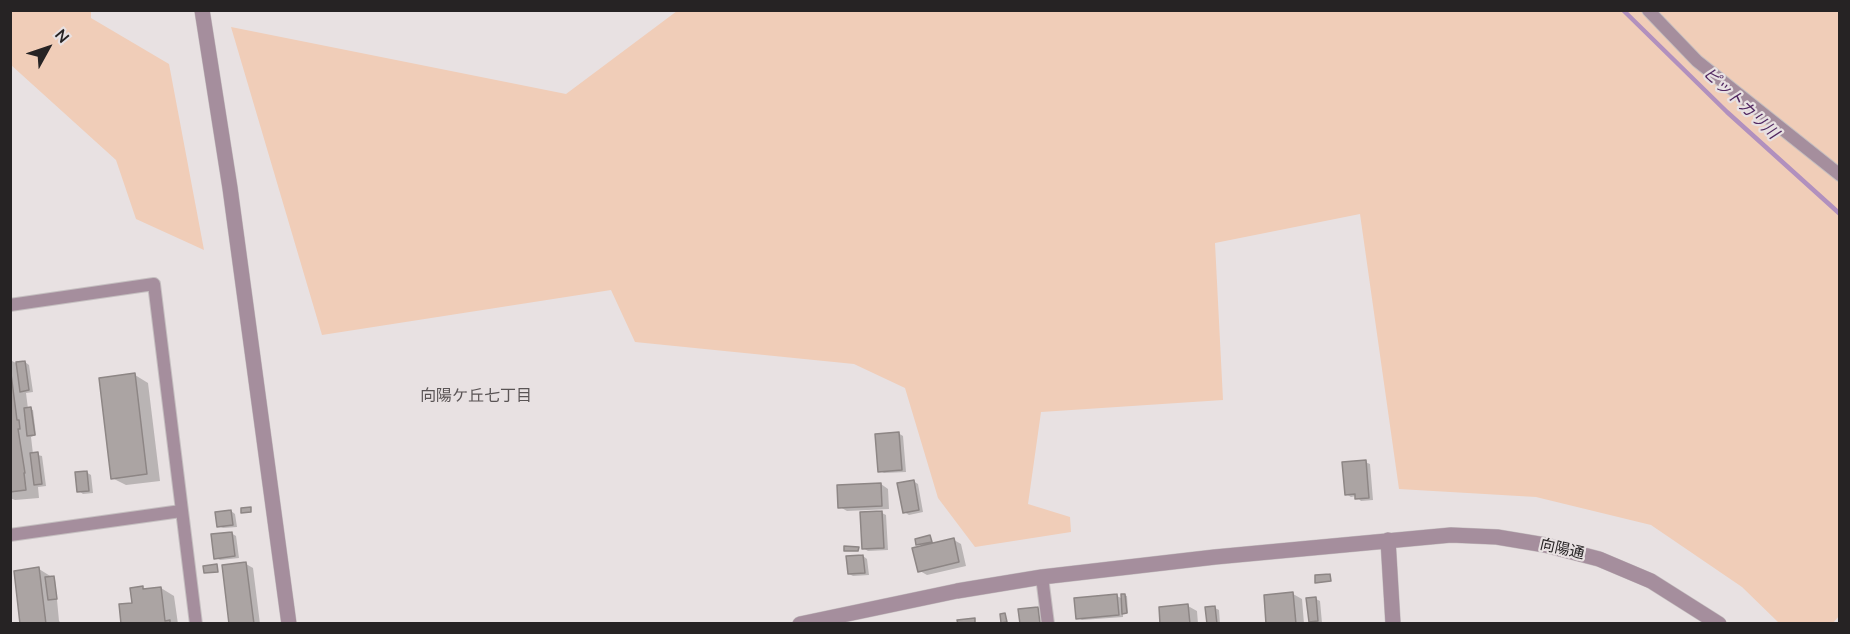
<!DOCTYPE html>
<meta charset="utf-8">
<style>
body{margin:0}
#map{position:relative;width:1850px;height:634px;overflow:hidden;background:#e8e1e2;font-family:"Nunito Sans",sans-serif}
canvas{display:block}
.frame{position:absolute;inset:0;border:12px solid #262324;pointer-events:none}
.north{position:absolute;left:18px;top:18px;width:60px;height:60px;-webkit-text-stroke:4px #e8e1e2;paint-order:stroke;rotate:50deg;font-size:16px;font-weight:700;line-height:24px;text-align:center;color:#262324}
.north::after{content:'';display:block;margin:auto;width:21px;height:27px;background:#262324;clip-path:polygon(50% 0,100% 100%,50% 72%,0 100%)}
</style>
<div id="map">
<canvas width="1850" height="634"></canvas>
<div class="frame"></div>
<div class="north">N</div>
</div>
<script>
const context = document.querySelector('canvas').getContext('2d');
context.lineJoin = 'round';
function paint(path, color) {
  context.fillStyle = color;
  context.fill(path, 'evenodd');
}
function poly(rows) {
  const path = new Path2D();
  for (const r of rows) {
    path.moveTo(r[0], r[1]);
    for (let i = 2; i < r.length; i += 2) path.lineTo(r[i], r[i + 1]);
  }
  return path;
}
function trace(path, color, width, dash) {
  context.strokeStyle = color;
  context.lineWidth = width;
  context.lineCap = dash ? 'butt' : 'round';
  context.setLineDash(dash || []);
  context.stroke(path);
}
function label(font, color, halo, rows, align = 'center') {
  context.font = font + ' "Nunito Sans","Noto Sans JP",sans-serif';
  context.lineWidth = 4.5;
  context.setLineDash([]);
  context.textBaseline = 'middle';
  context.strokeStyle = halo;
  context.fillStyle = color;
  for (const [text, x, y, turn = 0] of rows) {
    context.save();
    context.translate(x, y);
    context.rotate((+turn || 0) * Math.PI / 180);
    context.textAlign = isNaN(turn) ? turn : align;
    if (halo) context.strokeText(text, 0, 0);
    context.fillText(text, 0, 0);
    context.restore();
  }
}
paint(poly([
 [11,10,91,11,91,18,169,64,204,250,136,219,116,160,11,65],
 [677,11,1839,11,1839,616,1833,623,1779,623,1742,587,1651,525,1536,497,1399,489,1360,214,1215,243,1223,400,1041,412,1028,504,1070,517,1071,532,975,547,938,498,905,388,854,364,635,342,611,290,322,335,231,27,566,94]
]), '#f0cdb8');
paint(poly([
 [10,360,16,363,25,362,29,365,33,392,26,393,28,409,33,410,36,435,31,437,33,454,42,456,46,486,38,487,39,498,15,500,10,498],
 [135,375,148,383,160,481,126,485,112,478],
 [898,433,903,436,906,472,884,473,880,471],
 [1365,462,1370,464,1373,500,1361,501,1356,496,1351,497,1346,494],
 [86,472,91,475,93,493,83,494,79,491],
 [913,481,918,484,923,512,909,515,904,512],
 [881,484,888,489,889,509,847,511,840,507],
 [231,511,235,514,237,527,223,528,218,526],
 [882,513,886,515,888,550,868,551,863,548],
 [231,533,236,536,239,558,220,560,216,558],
 [930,537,933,545,954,540,961,544,966,566,927,575,920,571,923,547,918,544],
 [863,556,867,559,869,575,853,576,849,574],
 [246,564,253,568,260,624,231,624],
 [39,569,55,579,59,621,62,624,22,624],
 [161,588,174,596,178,624,123,624,134,604,132,589],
 [1293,594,1302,599,1304,624,1268,624],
 [1122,595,1127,596,1128,613,1123,612,1123,617,1082,620,1078,618,1117,596,1123,599],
 [1316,599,1320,601,1322,623,1314,624,1310,621],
 [1188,606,1197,611,1198,624,1162,624],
 [1215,608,1219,610,1220,624,1208,624],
 [1037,609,1042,611,1043,624,1022,624]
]), '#0003');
trace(poly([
 [1623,10,1727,112,1840,214]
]), '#b190be', 4.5);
const building = poly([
 [25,361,29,390,20,392,16,362,25,361],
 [10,366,17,420,19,420,20,429,18,429,25,473,24,473,26,490,10,492,10,366],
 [135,373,147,474,111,479,99,378,135,373],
 [31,407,35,435,27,436,24,408,31,407],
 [899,432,902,470,878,472,875,434,899,432],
 [38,452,42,484,34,485,30,453,38,452],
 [1366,460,1369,498,1355,499,1355,494,1345,495,1342,462,1366,460],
 [87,471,89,491,77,492,75,472,87,471],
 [914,480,919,510,903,513,897,483,914,480],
 [881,483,882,506,838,508,837,485,881,483],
 [251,507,251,512,241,513,241,508,251,507],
 [231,510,233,525,217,527,215,512,231,510],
 [882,511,884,548,862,549,860,512,882,511],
 [232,532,235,556,214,559,211,534,232,532],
 [930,535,932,542,916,545,915,539,930,535],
 [954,538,959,562,918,572,912,548,954,538],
 [844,546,859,547,858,551,844,551,844,546],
 [863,555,865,573,848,574,846,556,863,555],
 [246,562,254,624,229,624,222,565,246,562],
 [217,564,218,572,204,573,203,566,217,564],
 [39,567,46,624,20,624,14,571,39,567],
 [1330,574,1331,581,1315,583,1315,575,1330,574],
 [54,576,57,599,48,600,45,577,54,576],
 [143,586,143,589,161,587,165,621,170,620,170,624,121,624,119,604,132,603,130,588,143,586],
 [1293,592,1296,624,1266,624,1264,595,1293,592],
 [1117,594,1119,615,1076,619,1074,598,1117,594],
 [1121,594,1125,594,1127,613,1122,614,1121,594],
 [1316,597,1318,621,1309,622,1306,598,1316,597],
 [1188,604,1190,624,1160,624,1159,607,1188,604],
 [1215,606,1217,624,1207,624,1205,607,1215,606],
 [1038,607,1040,624,1020,624,1018,609,1038,607],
 [1005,613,1007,622,1001,623,1000,614,1005,613],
 [975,618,975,624,958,624,957,620,975,618]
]);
paint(building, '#aba4a3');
trace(building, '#8d8685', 1.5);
const minor = poly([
 [1648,10,1697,61,1840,175],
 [10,305,154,284,196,624],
 [10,535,181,511],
 [1042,577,1048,624]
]);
const tertiary = poly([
 [202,10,230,188,289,624],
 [1388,540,1393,624],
 [800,624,957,591,1042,577,1215,557,1451,535,1497,537,1545,545,1599,559,1651,581,1719,624]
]);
trace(minor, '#c5bfc0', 14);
trace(tertiary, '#c5bfc0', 16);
trace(minor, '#a58e9d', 12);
trace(tertiary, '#a58e9d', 15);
label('15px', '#262324', '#e8e1e2', [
 ["向陽通",1562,550,13]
]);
label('italic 16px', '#522861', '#e8e1e2', [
 ["ピットカリ川",1740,104,43]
]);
label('16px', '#5a5455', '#e8e1e2', [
 ["向陽ケ丘七丁目",476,397]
]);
</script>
